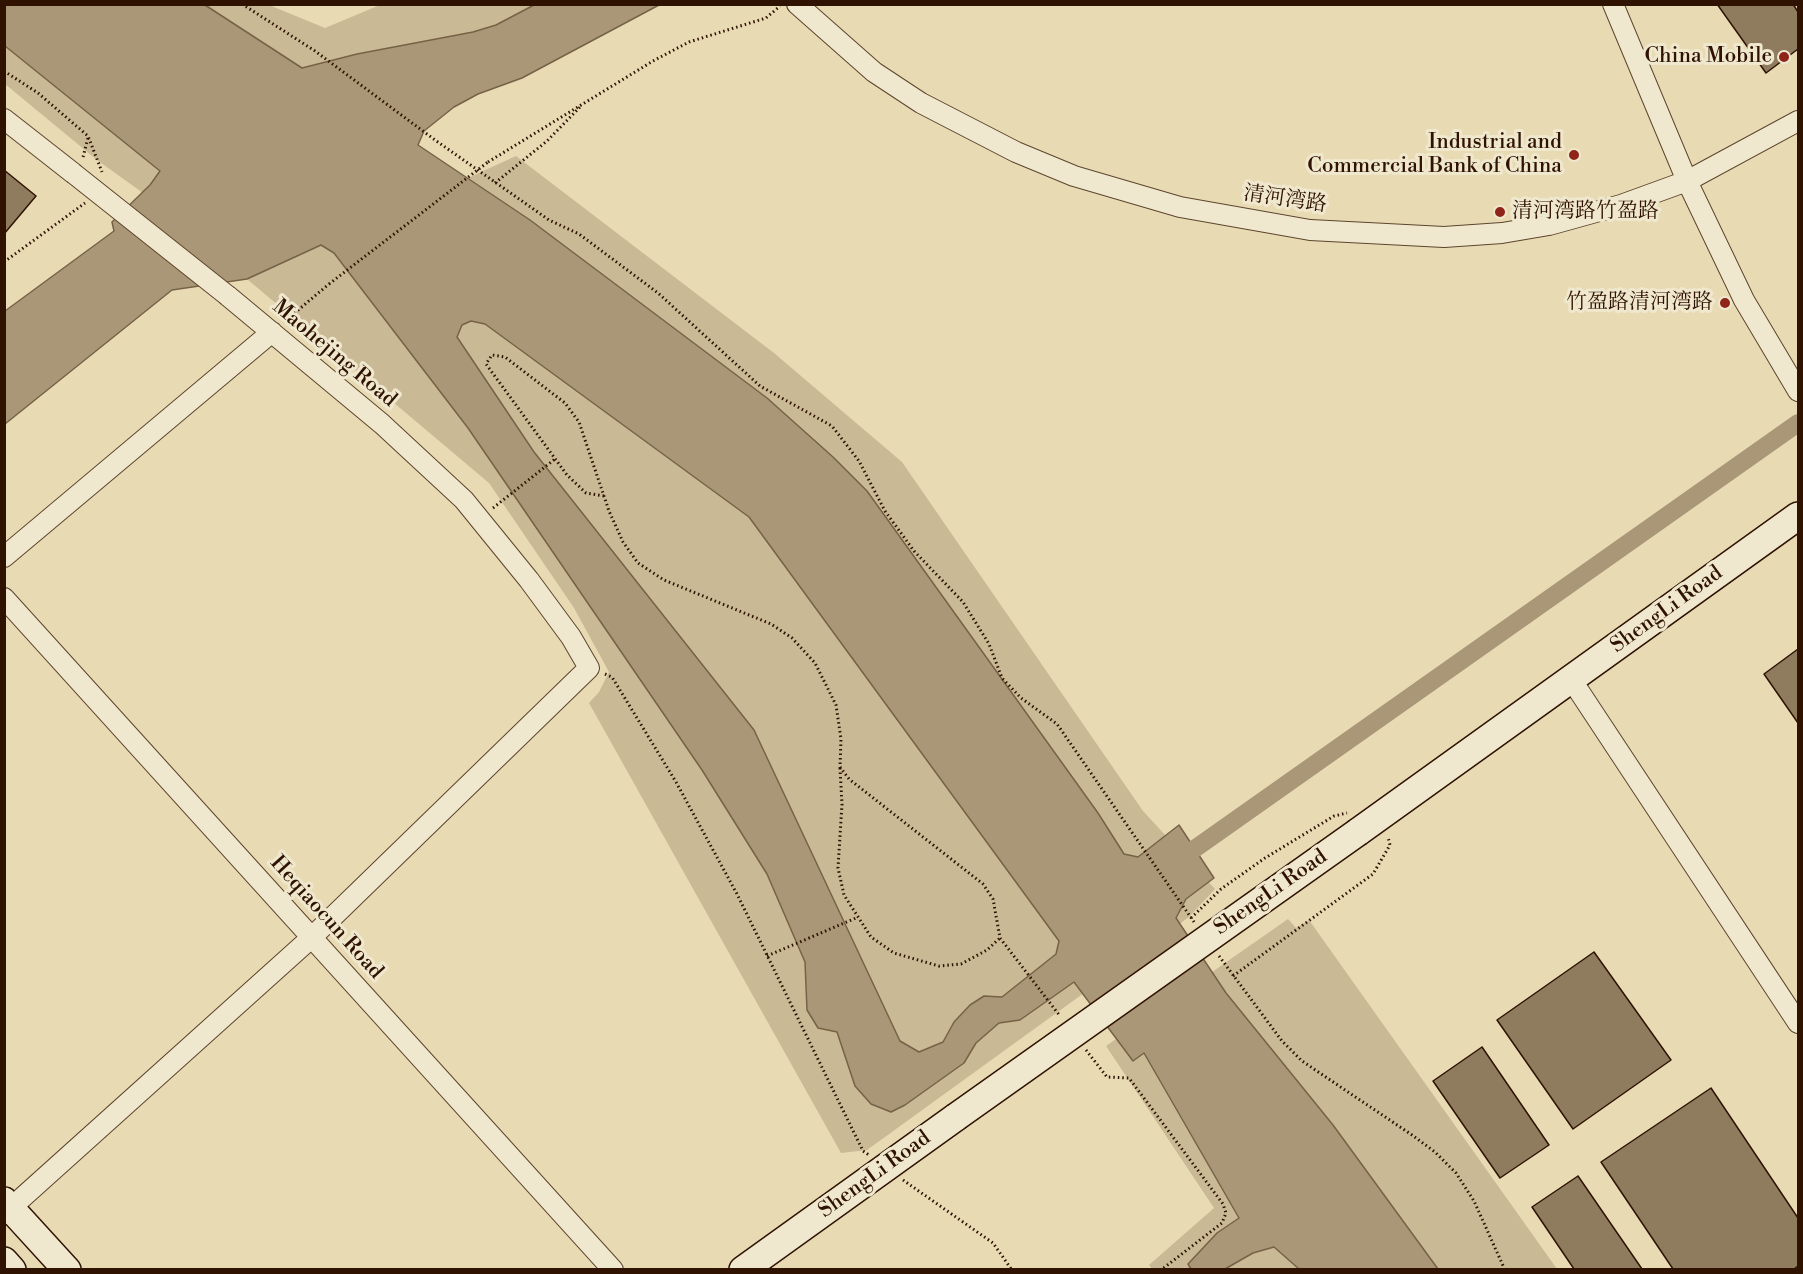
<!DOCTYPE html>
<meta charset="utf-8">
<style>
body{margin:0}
#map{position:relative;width:1803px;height:1274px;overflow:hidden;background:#e8dbb4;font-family:"Libre Bodoni",serif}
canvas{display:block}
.frame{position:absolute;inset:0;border:6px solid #2f1300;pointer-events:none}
</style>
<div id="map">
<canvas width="1803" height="1274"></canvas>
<div class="frame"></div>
</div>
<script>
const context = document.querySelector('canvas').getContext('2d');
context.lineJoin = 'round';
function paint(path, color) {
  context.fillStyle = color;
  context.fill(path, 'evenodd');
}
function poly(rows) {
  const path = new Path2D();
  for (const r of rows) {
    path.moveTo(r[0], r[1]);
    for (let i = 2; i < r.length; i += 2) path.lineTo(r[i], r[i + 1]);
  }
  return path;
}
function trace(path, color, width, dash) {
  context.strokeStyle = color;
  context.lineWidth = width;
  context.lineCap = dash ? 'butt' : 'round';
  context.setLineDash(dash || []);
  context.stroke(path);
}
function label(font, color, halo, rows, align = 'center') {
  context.font = font + ' "Libre Bodoni","Noto Serif SC",serif';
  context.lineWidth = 6;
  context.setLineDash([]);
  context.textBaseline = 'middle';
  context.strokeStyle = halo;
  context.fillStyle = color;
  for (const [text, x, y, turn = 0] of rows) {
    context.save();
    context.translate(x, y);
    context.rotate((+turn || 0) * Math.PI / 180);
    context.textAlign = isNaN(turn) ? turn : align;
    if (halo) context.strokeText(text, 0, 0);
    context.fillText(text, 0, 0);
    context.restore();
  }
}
paint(poly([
 [4,5,269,5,325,28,380,5,534,5,496,25,473,32,357,54,302,68,169,165,143,193,97,160,5,84],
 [516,156,774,353,902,462,1143,811,1215,889,1189,917,867,1150,841,1153,589,703,599,692,609,672,574,608,489,483,247,279],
 [1288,919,1296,928,1309,920,1557,1269,1152,1269,1149,1265,1214,1208,1106,1046]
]), '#c9b995');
const water = poly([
 [5,5,205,5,302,68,357,54,473,32,496,25,534,5,659,5,522,78,478,94,454,107,424,131,418,145,530,220,767,398,833,457,867,491,1098,813,1124,854,1138,857,1179,825,1214,878,1186,899,1176,918,1226,993,1333,1125,1438,1269,1299,1269,1274,1247,1253,1253,1225,1269,1191,1269,1188,1264,1217,1233,1239,1218,1144,1053,1133,1061,1074,982,1020,1020,999,1023,976,1043,964,1063,905,1105,891,1112,871,1104,855,1086,837,1032,818,1028,807,1010,805,962,767,874,702,770,468,428,334,253,321,245,247,279,172,290,5,424,5,311,114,231,112,222,150,185,160,171,5,46,5,5],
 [471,321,485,324,749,517,1059,941,1056,954,1002,997,984,996,970,1005,954,1022,943,1042,919,1052,900,1041,754,730,534,452,457,337,462,325,471,321]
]);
paint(water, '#a99777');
trace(water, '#786247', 1.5);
trace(poly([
 [1176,862,1798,423]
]), '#a99777', 18);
const building = poly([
 [1717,4,1793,4,1798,12,1798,49,1766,73,1717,4],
 [4,170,36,196,4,234,4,170],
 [1798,649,1798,723,1764,674,1798,649],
 [1594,952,1671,1060,1573,1129,1497,1020,1594,952],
 [1482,1047,1549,1145,1500,1178,1433,1081,1482,1047],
 [1711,1088,1798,1218,1798,1266,1794,1269,1673,1269,1601,1162,1711,1088],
 [1578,1176,1642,1269,1574,1269,1532,1207,1578,1176]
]);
paint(building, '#8f7b5e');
trace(building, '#2f1300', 1.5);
const street = poly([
 [797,4,874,72,921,103,1016,152,1074,176,1180,207,1310,230,1444,237,1502,233,1549,225,1621,205,1687,181,1798,121],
 [1613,4,1687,181,1744,300,1798,391],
 [4,119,73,173],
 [4,557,272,332],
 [4,598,613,1270],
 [1571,679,1798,1023],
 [4,1214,311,938,589,668,571,637,529,580,464,500,382,424,228,296]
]);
const secondary = poly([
 [1358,832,1798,516],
 [4,1201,67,1270],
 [4,1261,12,1270],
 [743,1270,956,1117]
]);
trace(street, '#5d452d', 22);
trace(secondary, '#2f1300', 30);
trace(poly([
 [242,4,315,51,435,140,549,220,579,234,658,293,760,386,832,426,859,461,885,511,914,551,963,602,989,644,1002,678,1021,698,1057,724,1194,922],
 [4,71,38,93,88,136,102,172],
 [83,157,88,138],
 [488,162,653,61,689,42,766,18,780,6],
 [495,183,547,141,582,105],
 [4,262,85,203],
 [284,322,329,284],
 [604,496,586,493,567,475,486,364,492,355,505,357,565,403,579,422,609,511,623,542,638,563,664,580,771,624,792,638,815,663,836,705,841,739,840,767,849,779,983,884,993,899,1000,938,1060,1016],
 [493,508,555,459],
 [605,674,612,677,676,782,737,894,863,1151,869,1155],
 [840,768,842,804,838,868,844,895,871,937,894,953,939,966,961,964,987,950,1000,938],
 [1191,918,1221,889,1265,858,1334,816,1347,813],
 [767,956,856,918],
 [1219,956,1282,1041,1302,1061,1412,1135,1435,1152,1456,1173,1474,1201,1505,1270],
 [1233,976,1373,874,1390,845,1388,837],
 [1086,1050,1107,1077,1129,1078,1223,1204,1226,1213,1222,1223,1161,1270],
 [903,1180,993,1243,1012,1270]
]), '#2f1300', 3, [1.5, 3]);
trace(street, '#f0e8ce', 20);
trace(secondary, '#f0e8ce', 27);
const streetBridge = poly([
 [73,173,228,296]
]);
const secondaryBridge = poly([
 [956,1117,1358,832]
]);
trace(streetBridge, '#5d452d', 22, []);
trace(secondaryBridge, '#2f1300', 30, []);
trace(poly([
 [329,284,488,162]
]), '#2f1300', 3, [1.5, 3]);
trace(streetBridge, '#f0e8ce', 20);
trace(secondaryBridge, '#f0e8ce', 27);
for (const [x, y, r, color] of [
 [1784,57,6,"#8f2418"],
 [1574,155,6,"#8f2418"],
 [1500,212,6,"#8f2418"],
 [1725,303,6,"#8f2418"]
]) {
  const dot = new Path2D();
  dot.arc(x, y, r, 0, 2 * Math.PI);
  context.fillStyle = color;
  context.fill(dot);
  trace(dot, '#f0e8ce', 2);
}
label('21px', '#2f1300', '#f0e8ce', [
 ["China Mobile",1772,57],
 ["Industrial and",1562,143],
 ["Commercial Bank of China",1562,167],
 ["清河湾路竹盈路",1512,212,"left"],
 ["竹盈路清河湾路",1713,303]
], 'right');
label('21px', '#2f1300', '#f0e8ce', [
 ["清河湾路",1285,200,8],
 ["Maohejing Road",334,354,40],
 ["ShengLi Road",1667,610,-36],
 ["ShengLi Road",1271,893,-35],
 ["Heqiaocun Road",326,918,48],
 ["ShengLi Road",875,1175,-36]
]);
</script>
